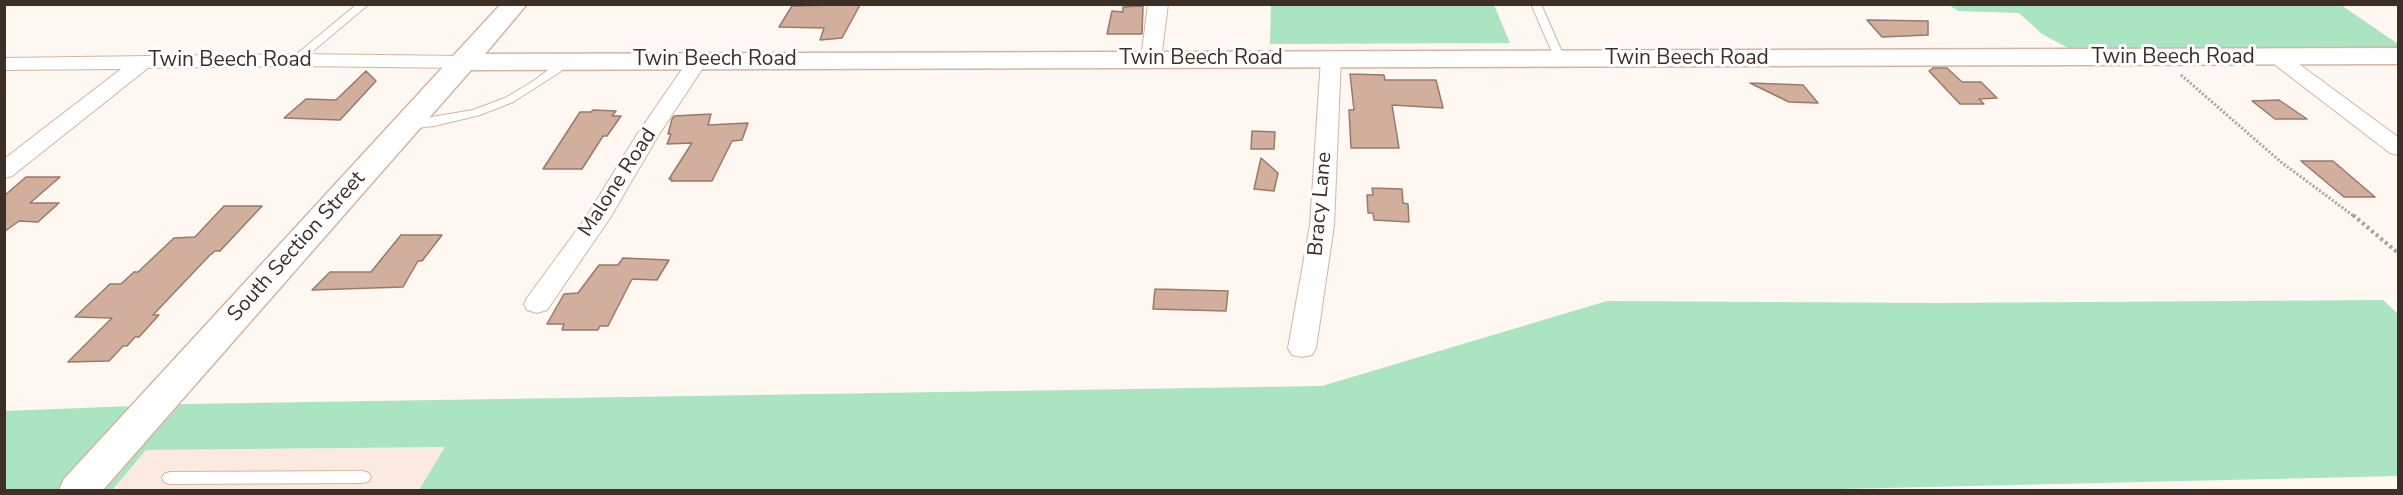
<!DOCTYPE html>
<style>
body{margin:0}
#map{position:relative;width:2403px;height:495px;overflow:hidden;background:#fef7f2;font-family:"Nunito Sans",sans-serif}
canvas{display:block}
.frame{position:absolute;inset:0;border:6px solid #3c2f26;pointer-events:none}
</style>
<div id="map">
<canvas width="2403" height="495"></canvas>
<div class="frame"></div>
</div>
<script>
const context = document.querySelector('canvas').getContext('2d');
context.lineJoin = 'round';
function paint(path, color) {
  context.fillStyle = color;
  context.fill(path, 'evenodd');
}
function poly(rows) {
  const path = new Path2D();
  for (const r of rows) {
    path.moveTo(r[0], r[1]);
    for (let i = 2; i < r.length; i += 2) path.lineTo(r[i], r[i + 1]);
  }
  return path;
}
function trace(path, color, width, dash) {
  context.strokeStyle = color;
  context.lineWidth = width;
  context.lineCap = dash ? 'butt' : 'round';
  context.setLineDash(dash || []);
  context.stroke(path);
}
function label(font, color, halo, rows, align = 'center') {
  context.font = font + ' "Nunito Sans",sans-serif';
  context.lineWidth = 6;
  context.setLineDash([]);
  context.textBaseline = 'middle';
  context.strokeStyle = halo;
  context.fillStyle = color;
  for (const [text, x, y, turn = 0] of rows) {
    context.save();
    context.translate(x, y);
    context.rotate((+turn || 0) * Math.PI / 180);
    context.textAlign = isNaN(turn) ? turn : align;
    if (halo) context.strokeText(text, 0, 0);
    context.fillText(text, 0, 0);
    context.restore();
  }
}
paint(poly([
 [446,447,419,490,112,490,146,450]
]), '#fbeadf');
paint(poly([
 [1271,5,1494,5,1510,43,1270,44],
 [1949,5,2341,5,2398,44,2398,49,2072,50,2042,34,2019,13,1958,11],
 [2383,300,2398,314,2398,476,1798,490,419,490,445,447,146,450,112,490,5,490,4,411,186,404,1322,386,1607,301,1937,303]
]), '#aae4c1');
const building = poly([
 [837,5,860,5,842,38,820,40,824,28,779,27,792,6,837,5],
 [1143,6,1142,34,1107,34,1112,11,1123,12,1123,7,1143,6],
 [1867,20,1928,21,1928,35,1882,37,1867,20],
 [1933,68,1947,68,1962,82,1981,82,1997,98,1979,99,1984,104,1960,104,1929,71,1933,68],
 [366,71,376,81,340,120,284,118,306,99,336,100,366,71],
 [1350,74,1384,75,1385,80,1436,80,1443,108,1392,105,1399,148,1351,148,1349,110,1354,110,1350,74],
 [1750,83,1803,85,1818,103,1789,102,1750,83],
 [2279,100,2307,119,2275,119,2252,101,2279,100],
 [593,110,616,111,612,116,621,116,607,136,603,136,582,169,543,169,580,112,591,112,593,110],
 [711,114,708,125,748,123,742,140,732,141,712,181,671,181,672,179,669,179,692,143,667,144,671,134,668,134,672,119,674,116,711,114],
 [1252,131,1275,132,1274,149,1251,149,1252,131],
 [1261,158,1278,173,1274,191,1254,189,1261,158],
 [2301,161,2333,161,2375,197,2344,197,2301,161],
 [26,177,60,177,30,203,59,203,38,222,19,221,4,232,4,196,26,177],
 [1372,188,1402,189,1403,203,1408,204,1409,222,1374,220,1373,213,1368,213,1367,195,1373,195,1372,188],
 [224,206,262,206,220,251,215,251,209,256,153,315,159,315,139,337,135,337,127,346,123,346,109,361,68,362,112,318,75,317,110,284,121,284,134,272,138,272,174,238,195,237,224,206],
 [401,235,442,235,422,261,418,261,403,287,312,290,330,272,371,272,401,235],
 [623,258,669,260,657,280,632,279,608,326,600,326,598,330,562,330,564,324,547,324,564,294,578,293,599,265,618,265,623,258],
 [1155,289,1228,291,1226,311,1153,309,1155,289]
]);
paint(building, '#d2af9d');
trace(building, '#9a7968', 1.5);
const lane = poly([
 [357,4,369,4,300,62,292,62,292,58,357,4],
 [1531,4,1541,4,1565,59,1564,61,1560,62,1555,59,1531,4],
 [565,57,570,60,560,72,513,102,480,115,434,126,408,129,402,125,408,121,473,110,505,98,535,80,565,57],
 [363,471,369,473,371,477,369,481,363,483,170,484,164,482,162,478,164,474,170,472,363,471]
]);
const street = poly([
 [1148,4,1168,4,1161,59,1158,63,1151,65,1144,63,1141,59,1148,4],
 [2277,51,2284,53,2398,137,2398,155,2390,153,2270,61,2267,57,2270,53,2277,51],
 [1331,53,1338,55,1341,59,1334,225,1316,348,1312,355,1302,357,1292,355,1288,348,1310,225,1321,59,1324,55,1331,53],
 [296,54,463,56,470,58,473,62,470,66,463,68,296,66,148,68,12,176,4,178,4,159,121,69,4,70,4,58,296,54],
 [698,54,705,56,708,60,658,136,610,218,547,310,537,313,527,310,524,304,527,298,587,216,636,136,691,56,698,54]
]);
const secondary = poly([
 [501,4,527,4,485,54,2398,48,2398,64,471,70,103,490,59,490,64,479,501,4]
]);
trace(lane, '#d5b59f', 2);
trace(street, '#d5b59f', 2);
trace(secondary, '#d5b59f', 3);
trace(poly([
 [2181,75,2281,162,2355,217]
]), '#aba29b', 3, [2, 2]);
trace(poly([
 [2353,215,2398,253]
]), '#aba29b', 4, [3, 3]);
paint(lane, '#fff');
paint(street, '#fff');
paint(secondary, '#fff');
label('21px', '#3c2f26', '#fff', [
 ["Twin Beech Road",2173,58],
 ["Twin Beech Road",1201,59],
 ["Twin Beech Road",1687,59],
 ["Twin Beech Road",715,60],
 ["Twin Beech Road",230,61],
 ["Malone Road",618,183,-57],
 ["Bracy Lane",1321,204,-85],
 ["South Section Street",297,247,-48]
]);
</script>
